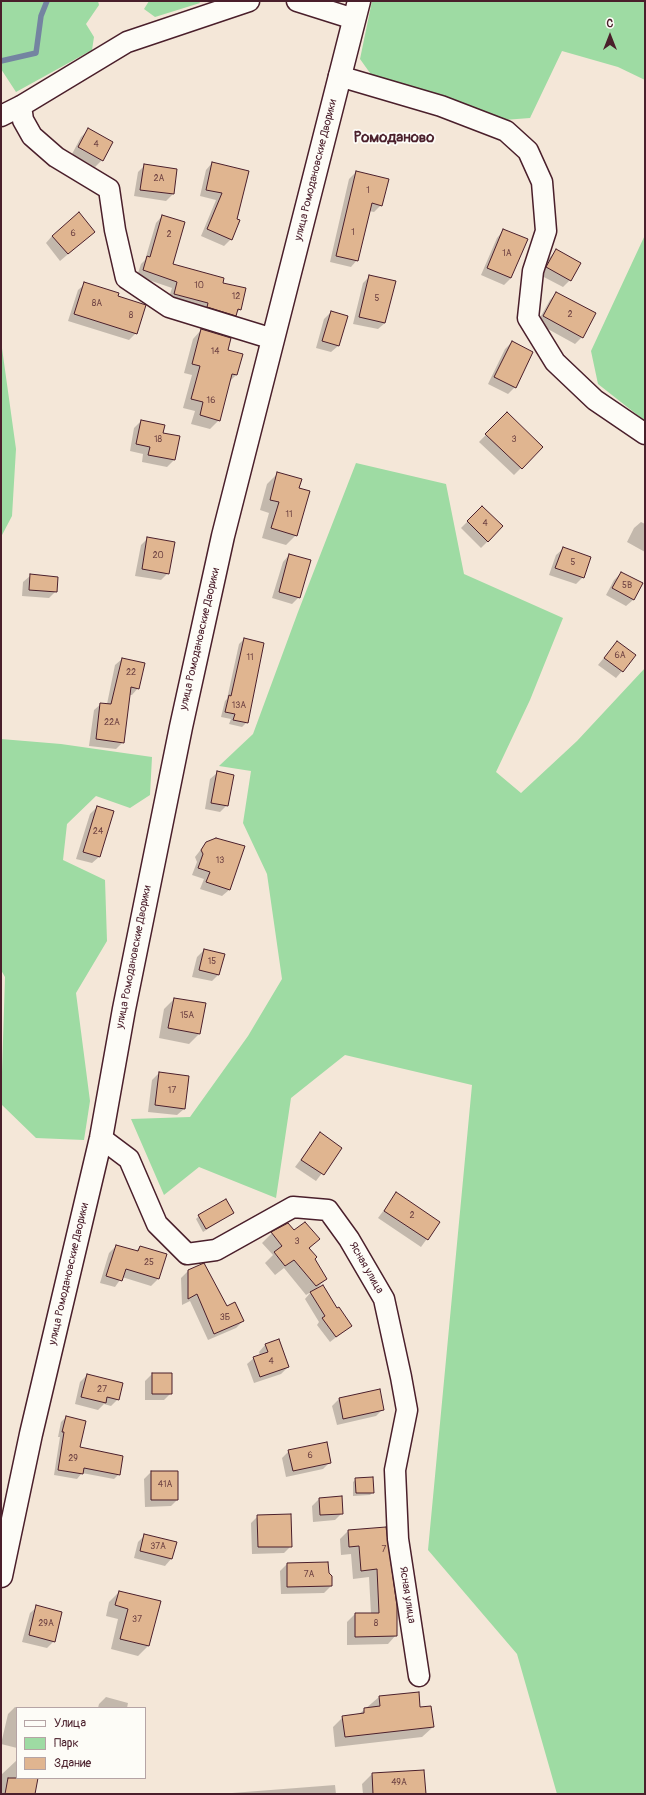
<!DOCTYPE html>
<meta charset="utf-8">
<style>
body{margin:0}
#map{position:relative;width:646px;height:1795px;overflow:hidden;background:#f4e7d8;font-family:Pangolin,sans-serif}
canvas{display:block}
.frame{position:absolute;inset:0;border:2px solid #4a1f2b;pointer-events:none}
.legend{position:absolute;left:16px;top:1707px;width:130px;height:72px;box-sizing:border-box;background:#fdfcf7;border:1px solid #b5a4a5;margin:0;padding:5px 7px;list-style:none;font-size:12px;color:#4a1f2b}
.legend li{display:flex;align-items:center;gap:8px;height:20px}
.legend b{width:20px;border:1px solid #b5a4a5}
.north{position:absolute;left:590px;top:16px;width:40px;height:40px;-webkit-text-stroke:3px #fdfcf7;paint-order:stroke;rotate:0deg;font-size:11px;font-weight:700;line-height:16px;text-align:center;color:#4a1f2b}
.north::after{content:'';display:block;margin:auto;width:14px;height:18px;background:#4a1f2b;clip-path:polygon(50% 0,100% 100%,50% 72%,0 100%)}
</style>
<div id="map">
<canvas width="646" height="1795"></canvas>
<div class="frame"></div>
<ul class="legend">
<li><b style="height:5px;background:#fdfcf7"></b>Улица</li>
<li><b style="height:11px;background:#9edba3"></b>Парк</li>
<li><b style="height:11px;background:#e0b590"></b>Здание</li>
</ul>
<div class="north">С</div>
</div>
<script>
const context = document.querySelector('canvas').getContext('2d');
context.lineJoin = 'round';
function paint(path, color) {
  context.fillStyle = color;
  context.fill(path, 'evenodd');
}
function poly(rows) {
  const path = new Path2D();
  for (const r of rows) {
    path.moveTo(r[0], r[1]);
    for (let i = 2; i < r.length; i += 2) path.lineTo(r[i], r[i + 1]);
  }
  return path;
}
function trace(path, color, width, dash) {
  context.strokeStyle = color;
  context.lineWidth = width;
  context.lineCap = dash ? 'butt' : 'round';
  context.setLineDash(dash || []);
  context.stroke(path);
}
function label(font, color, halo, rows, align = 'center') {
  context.font = font + ' Pangolin,sans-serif';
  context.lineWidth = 3.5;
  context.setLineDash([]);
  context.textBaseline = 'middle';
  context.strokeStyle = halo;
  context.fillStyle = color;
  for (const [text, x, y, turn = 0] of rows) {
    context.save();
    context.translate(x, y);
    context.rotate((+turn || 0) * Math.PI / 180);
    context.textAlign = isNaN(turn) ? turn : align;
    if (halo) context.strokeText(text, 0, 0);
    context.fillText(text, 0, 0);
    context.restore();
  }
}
paint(poly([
 [1,1,98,1,99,5,86,24,94,37,92,50,16,92,1,69],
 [149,1,199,1,200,3,155,17,144,9],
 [372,1,645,1,645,80,618,67,562,51,530,118,504,120,375,80,360,59],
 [645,235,645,421,598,384,591,351],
 [1,341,16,449,12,516,1,537],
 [356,463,446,484,464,574,563,618,530,700,496,772,521,793,577,741,645,668,645,1794,557,1794,517,1654,428,1550,472,1085,345,1055,291,1098,276,1198,199,1167,164,1195,131,1119,190,1117,248,1036,282,979,267,874,243,823,251,771,219,766,253,734,298,612],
 [1,739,61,744,152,757,150,795,130,808,96,796,67,824,63,860,105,880,107,941,76,993,90,1101,84,1140,36,1138,1,1104,5,977,1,970]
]), '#9edba3');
paint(poly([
 [88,130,102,160,95,167,72,154,81,137],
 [212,163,236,220,231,239,224,246,201,236,216,200,200,196,206,170],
 [145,165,176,169,173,194,166,201,134,196,138,172],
 [356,172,381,205,374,212,369,211,357,260,351,267,330,262,349,179],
 [162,216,172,264,222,284,240,309,229,322,168,300,172,288,137,276,141,264,145,260,156,223],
 [503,231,511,278,504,285,481,275,497,238],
 [52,236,87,238,60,261,46,243],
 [556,251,570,280,563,287,540,275,549,258],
 [370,276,385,323,378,329,353,324,363,283],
 [85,284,117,297,136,333,129,340,68,321,78,290],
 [556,293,582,337,575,344,537,323,550,300],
 [331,312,338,346,331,352,316,348,324,319],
 [201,330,226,351,242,354,236,375,229,382,219,420,210,429,191,424,195,411,183,408,192,375,184,373,193,339],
 [512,342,515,387,508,394,488,384,505,349],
 [507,413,542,447,514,475,479,442],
 [141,421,162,434,174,460,167,467,142,462,143,454,130,451,134,428],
 [278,473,298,489,296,535,286,545,262,538,269,513,260,510,267,484],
 [482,507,502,527,481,548,461,528],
 [641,522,645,524,645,552,627,542,634,528],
 [148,538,168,573,161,580,135,576,141,545],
 [563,549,583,577,576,584,549,575,556,555],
 [289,555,299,597,292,604,272,598,283,562],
 [621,573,641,584,633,600,626,606,606,595,614,580],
 [30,576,56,591,49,598,22,596,23,582],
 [244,639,247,722,242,727,229,724,231,719,221,717,225,701,227,699,239,644],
 [617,642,622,671,616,678,598,665],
 [122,659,138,688,132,695,129,695,123,742,116,749,89,746,94,710,101,704,107,704,115,665],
 [217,773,227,805,220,812,205,809,210,779],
 [97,807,99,857,92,863,76,859,90,814],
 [206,843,229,890,222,896,200,889,204,879,192,875,197,862,195,857],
 [204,950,218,975,212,981,192,977,197,957],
 [174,999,199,1034,189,1044,159,1038,164,1009],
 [159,1073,184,1109,177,1115,148,1112,152,1080],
 [320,1134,341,1148,316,1181,295,1167],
 [396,1194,439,1222,421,1247,378,1218],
 [233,1213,203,1232,196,1219,199,1216],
 [288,1224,294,1232,318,1239,309,1249,326,1279,316,1289,350,1326,330,1342,317,1325,319,1322,305,1299,311,1292,306,1295,284,1268,275,1275,265,1263,273,1255,262,1243,272,1233],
 [116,1246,135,1252,140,1247,158,1279,151,1286,122,1277,115,1287,100,1283,109,1253],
 [188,1271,243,1321,236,1328,208,1340,190,1301,182,1305,181,1278],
 [265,1345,288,1367,281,1374,254,1383,247,1364,254,1358,260,1355,259,1352],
 [152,1374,171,1393,164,1400,145,1400,145,1381],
 [87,1375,118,1399,111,1406,104,1404,98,1410,75,1404,80,1382],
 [339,1399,383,1409,376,1416,337,1425,332,1406],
 [66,1417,78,1448,119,1474,114,1479,82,1473,77,1479,54,1475,60,1437,58,1437,61,1422],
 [289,1451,330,1462,323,1469,286,1477,282,1458],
 [151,1472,177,1500,171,1506,145,1507,144,1479],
 [356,1479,373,1492,370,1495,353,1496,353,1482],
 [319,1499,342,1513,335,1520,313,1522,312,1506],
 [258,1516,291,1546,284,1553,252,1554,251,1523],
 [385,1528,396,1635,388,1644,347,1645,347,1622,355,1614,371,1614,369,1577,353,1579,351,1554,341,1555,340,1539,348,1531],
 [145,1535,171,1559,165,1566,134,1558,138,1542],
 [287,1564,328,1573,331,1586,324,1593,281,1594,280,1571],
 [119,1592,160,1602,148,1646,138,1656,111,1649,118,1619,106,1616,109,1602],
 [37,1607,54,1641,47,1648,22,1642,30,1613],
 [106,1697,128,1703,127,1708,98,1708,99,1704],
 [379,1697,420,1708,433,1727,422,1737,335,1747,333,1727,343,1717,358,1715],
 [15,1707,18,1708,17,1748,1,1744,8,1714],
 [17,1760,17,1778,37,1778,34,1794,1,1794,1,1775],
 [372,1774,425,1794,363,1794,362,1784],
 [335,1785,336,1794,219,1794]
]), '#0003');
trace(poly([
 [1,61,36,53,41,16,47,1]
]), '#7484a1', 5.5);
const building = poly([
 [88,128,113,142,103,161,78,147,88,128],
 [212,162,249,171,237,219,240,220,232,240,207,229,222,193,206,190,212,162],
 [144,164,177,169,174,194,140,190,144,164],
 [356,171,389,179,382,206,372,203,358,261,336,256,356,171],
 [79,212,95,232,68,254,52,236,79,212],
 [162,215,185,222,173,264,224,278,223,283,246,288,241,310,238,309,236,316,207,307,208,303,174,294,177,282,143,270,147,256,150,257,162,215],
 [503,229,528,239,511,278,487,268,503,229],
 [556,249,581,263,571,281,546,267,556,249],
 [369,275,396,281,385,323,359,317,369,275],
 [84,282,119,293,118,296,146,305,137,334,74,314,84,282],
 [556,292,596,313,583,338,543,316,556,292],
 [331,311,348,316,339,346,322,341,331,311],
 [201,329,231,338,228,350,243,354,237,375,232,374,220,421,200,415,203,402,191,399,200,366,192,364,201,329],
 [512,341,533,352,516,388,494,377,512,341],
 [507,412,543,447,522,469,485,434,507,412],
 [141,420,165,425,163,433,180,436,175,460,148,455,150,447,136,444,141,420],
 [277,472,302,479,299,488,310,491,297,536,271,528,279,502,270,500,277,472],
 [482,506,503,526,488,542,467,521,482,506],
 [147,537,175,542,169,574,142,569,147,537],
 [563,547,591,557,584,578,555,568,563,547],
 [289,554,311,560,300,598,279,592,289,554],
 [621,572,643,583,634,600,612,588,621,572],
 [30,574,58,577,57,592,29,590,30,574],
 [244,638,264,643,248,723,233,720,235,714,225,712,229,695,231,696,244,638],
 [617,641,636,655,623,672,604,658,617,641],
 [122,658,145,663,139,689,131,687,124,743,96,739,100,703,111,704,122,658],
 [217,771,234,775,228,806,211,803,217,771],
 [97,806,114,811,100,857,83,852,97,806],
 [216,838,245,846,230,890,206,882,210,872,198,868,203,854,201,850,206,842,216,838],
 [204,949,225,954,219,975,199,970,204,949],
 [174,998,206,1003,200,1034,168,1028,174,998],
 [159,1072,189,1076,185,1109,155,1105,159,1072],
 [320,1132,342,1148,324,1175,301,1160,320,1132],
 [396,1192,440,1222,428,1240,384,1211,396,1192],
 [226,1199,234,1213,206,1229,198,1215,226,1199],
 [305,1222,320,1239,309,1248,317,1257,315,1259,327,1279,316,1286,294,1260,285,1266,274,1252,282,1246,271,1232,288,1223,294,1230,305,1222],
 [116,1245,138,1251,140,1246,167,1254,159,1279,126,1269,122,1281,106,1276,116,1245],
 [204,1263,227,1306,235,1302,244,1321,214,1334,197,1294,188,1299,188,1270,204,1263],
 [323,1285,337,1308,339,1307,352,1326,336,1337,322,1318,325,1316,310,1292,323,1285],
 [279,1339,289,1367,260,1377,253,1357,268,1352,265,1344,279,1339],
 [152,1373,172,1373,172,1394,152,1394,152,1373],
 [87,1374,123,1383,119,1400,107,1397,106,1403,81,1397,87,1374],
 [380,1389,384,1410,343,1419,339,1398,380,1389],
 [66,1416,86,1421,80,1447,123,1456,120,1475,84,1468,83,1474,58,1470,64,1432,62,1432,66,1416],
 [327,1442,331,1463,293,1471,288,1450,327,1442],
 [151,1471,178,1471,178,1500,151,1500,151,1471],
 [373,1477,374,1493,356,1493,355,1478,373,1477],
 [342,1496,343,1514,320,1515,319,1498,342,1496],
 [291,1514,292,1547,258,1547,257,1515,291,1514],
 [386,1527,397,1606,397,1636,355,1637,355,1613,379,1613,377,1569,361,1571,359,1546,349,1547,348,1530,386,1527],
 [144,1534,177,1542,172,1559,140,1551,144,1534],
 [328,1562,329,1573,332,1576,332,1586,287,1587,287,1563,328,1562],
 [119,1591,161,1601,149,1646,120,1639,128,1609,115,1605,119,1591],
 [36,1605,62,1612,55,1642,29,1635,36,1605],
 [419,1692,420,1707,431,1706,434,1727,345,1737,342,1716,364,1713,364,1708,380,1706,379,1696,419,1692],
 [424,1770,426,1794,373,1794,372,1773,424,1770],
 [8,1778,38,1778,35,1794,5,1794,8,1778]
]);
paint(building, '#e0b590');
trace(building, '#4a1f2b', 1);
const street = poly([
 [297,1,354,19],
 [339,76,441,106,506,131,528,151,542,182,546,231,533,271,528,318,555,362,595,400,645,434],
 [21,106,23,120,32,136,56,157,109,189,115,230,126,278,169,307,273,339],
 [1,116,21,106,127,42,249,1],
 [101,1138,129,1159,157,1224,187,1254,216,1250,293,1207,328,1210,349,1239,384,1299,401,1377,407,1410,395,1470,398,1539,419,1676]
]);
const secondary = poly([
 [1,1576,31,1434,101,1138,124,1009,181,727,223,536,359,1]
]);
trace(street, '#4a1f2b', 23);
trace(secondary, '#4a1f2b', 25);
trace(street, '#fdfcf7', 20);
trace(secondary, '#fdfcf7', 22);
label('9px', '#704444', null, [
 ["4",96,145],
 ["2А",159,179],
 ["1",368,191],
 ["1",353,233],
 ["6",73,234],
 ["2",169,235],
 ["1А",507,254],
 ["10",199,286],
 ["12",236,297],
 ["5",377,299],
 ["8А",97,304],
 ["2",570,315],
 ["8",131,316],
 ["14",215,352],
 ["16",211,401],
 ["18",158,440],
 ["3",514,440],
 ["11",289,515],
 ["4",485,524],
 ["20",158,556],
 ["5",573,563],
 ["5В",627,586],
 ["6А",620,656],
 ["11",250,658],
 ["22",131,673],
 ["13А",239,706],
 ["22А",112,723],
 ["24",98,832],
 ["13",220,861],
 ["15",212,962],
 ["15А",187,1016],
 ["17",172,1091],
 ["2",412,1216],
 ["3",297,1242],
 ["25",149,1263],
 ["3Б",225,1318],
 ["4",271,1362],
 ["27",102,1390],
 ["6",310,1456],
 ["29",73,1459],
 ["41А",165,1485],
 ["37А",158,1547],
 ["7",384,1550],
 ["7А",309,1575],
 ["37",137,1620],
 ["29А",46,1624],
 ["8",376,1624],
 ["49А",399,1783]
]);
label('11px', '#4a1f2b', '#fdfcf7', [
 ["улица Ромодановские Дворики",316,170,-76],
 ["улица Ромодановские Дворики",200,639,-77],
 ["улица Ромодановские Дворики",134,957,-79],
 ["Ясная улица",366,1268,60],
 ["улица Ромодановские Дворики",69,1274,-77],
 ["Ясная улица",407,1595,81]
]);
label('bold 15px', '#4a1f2b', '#fdfcf7', [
 ["Ромоданово",394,138]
]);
</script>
